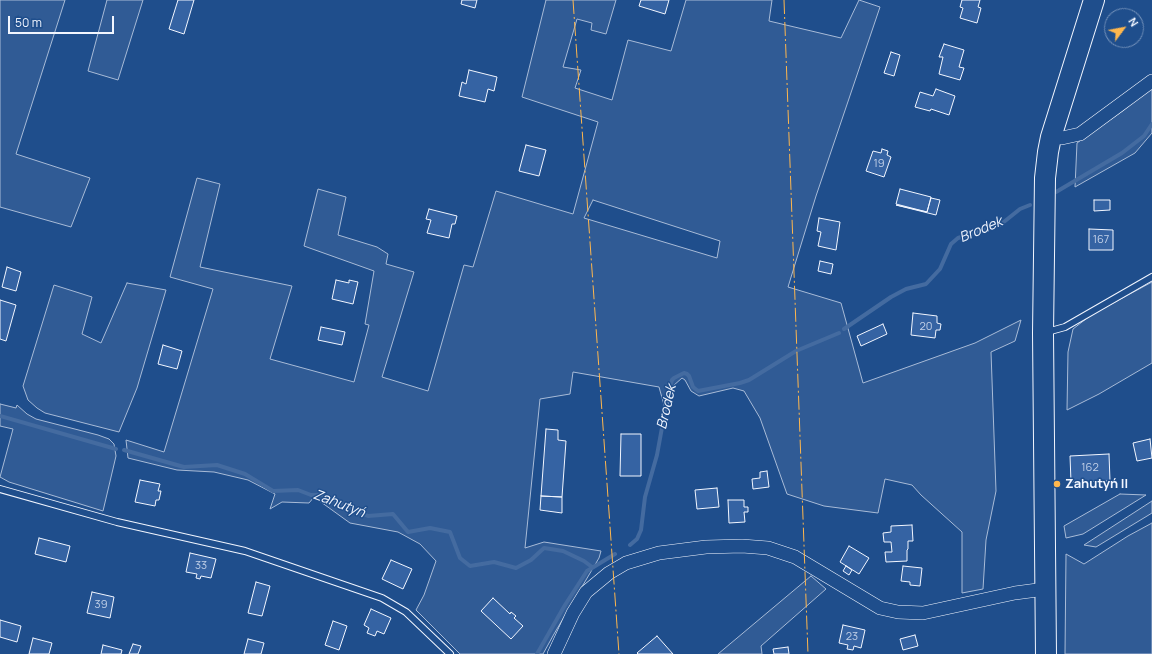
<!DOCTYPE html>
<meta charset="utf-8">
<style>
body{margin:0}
#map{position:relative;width:1152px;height:654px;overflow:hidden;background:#1f4e8c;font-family:Manrope,sans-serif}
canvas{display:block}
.north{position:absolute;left:1104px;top:8px;width:40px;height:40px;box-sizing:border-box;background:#1f4e8c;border:1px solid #7391ba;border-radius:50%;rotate:58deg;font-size:11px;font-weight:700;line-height:16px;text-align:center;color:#f2f6ff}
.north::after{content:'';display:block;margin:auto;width:14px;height:18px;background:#ffb74d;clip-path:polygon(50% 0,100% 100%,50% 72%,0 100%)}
.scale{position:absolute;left:8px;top:16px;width:106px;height:18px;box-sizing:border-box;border:2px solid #f2f6ff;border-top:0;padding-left:5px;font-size:12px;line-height:14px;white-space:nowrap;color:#f2f6ff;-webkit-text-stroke:3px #1f4e8c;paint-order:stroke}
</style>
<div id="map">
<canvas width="1152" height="654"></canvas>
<div class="north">N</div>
<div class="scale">50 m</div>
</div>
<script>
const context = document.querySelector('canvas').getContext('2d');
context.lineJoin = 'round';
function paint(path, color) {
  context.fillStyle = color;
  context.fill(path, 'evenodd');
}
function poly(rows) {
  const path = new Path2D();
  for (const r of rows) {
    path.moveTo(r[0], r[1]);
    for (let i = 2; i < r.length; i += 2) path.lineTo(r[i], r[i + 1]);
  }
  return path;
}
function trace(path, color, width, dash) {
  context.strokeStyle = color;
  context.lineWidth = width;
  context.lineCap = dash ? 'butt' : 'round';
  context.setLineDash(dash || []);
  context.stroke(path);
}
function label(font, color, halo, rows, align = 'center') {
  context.font = font + ' Manrope,sans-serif';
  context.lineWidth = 3;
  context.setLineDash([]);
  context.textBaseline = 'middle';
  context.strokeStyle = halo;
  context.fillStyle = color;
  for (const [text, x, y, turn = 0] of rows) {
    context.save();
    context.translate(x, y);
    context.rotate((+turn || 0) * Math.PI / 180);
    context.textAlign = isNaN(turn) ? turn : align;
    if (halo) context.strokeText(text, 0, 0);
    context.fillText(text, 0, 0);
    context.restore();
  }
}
const green = poly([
 [0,0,65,0,16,154,90,178,71,227,0,207,0,0],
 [107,0,143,0,118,80,88,71,107,0],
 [546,0,616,0,606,34,591,30,592,23,577,19,563,67,581,70,575,88,612,100,628,40,671,51,686,0,772,0,769,21,841,38,859,0,880,7,816,196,788,287,841,303,863,383,975,343,1021,320,1015,341,991,352,996,491,986,540,983,589,962,593,962,532,921,495,912,485,885,479,878,513,824,506,787,494,760,418,744,391,733,388,699,396,691,391,685,380,682,378,673,386,666,412,659,387,573,372,570,394,540,399,525,548,544,542,601,551,599,558,554,634,543,654,460,654,416,610,424,595,436,561,420,544,398,532,350,523,314,497,309,503,282,502,270,509,275,494,248,480,214,472,177,470,128,458,126,440,164,452,213,289,170,277,197,178,220,184,200,267,292,286,270,359,354,382,369,325,365,324,374,271,304,246,318,189,346,197,338,235,377,247,388,254,386,264,414,272,382,377,428,391,464,265,473,267,496,191,573,214,598,122,522,97,546,0],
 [593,200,720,241,717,258,584,218,593,200],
 [1152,86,1152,133,1135,153,1075,187,1077,143,1124,110,1152,86],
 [1152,282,1152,363,1099,394,1067,410,1068,352,1073,329,1091,315,1152,282],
 [127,283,166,290,137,388,119,432,45,413,37,408,28,400,23,386,54,285,92,297,82,334,101,343,127,283],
 [0,404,16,408,17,405,27,414,36,419,98,435,109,439,114,444,116,456,103,511,9,482,0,477,13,429,0,426,0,404],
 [1120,494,1146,495,1083,534,1066,538,1064,526,1120,494],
 [1152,501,1152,513,1096,547,1084,545,1152,501],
 [1152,523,1152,654,1065,654,1066,554,1084,564,1128,536,1152,523],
 [811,576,826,589,761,646,762,654,718,654,811,576]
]);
paint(green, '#305b95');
trace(green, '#a8bbd7', 1);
trace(poly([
 [1056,192,1122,153,1144,136,1152,124],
 [844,329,891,297,906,289,926,284,940,269,951,244,958,238,1000,225,1020,209,1030,205],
 [0,416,116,449],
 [124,450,184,467,217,465,245,474,273,491,298,490,311,495,322,495,368,516,393,514,408,532,430,528,450,532,460,558,470,566,494,562,516,568,531,560,544,548,563,551,584,561,592,567],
 [630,545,637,539,641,530,645,497,657,455,669,389,672,380,674,378,684,373,687,374,689,376,693,387,698,391,740,383,749,380,796,351,839,333],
 [537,654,565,605,587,571,615,554]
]), '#446ba0', 4);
const building = poly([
 [178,0,194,0,184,34,169,29,178,0],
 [462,0,477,0,475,8,461,4,462,0],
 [641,0,669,0,665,14,639,6,641,0],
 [962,0,980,0,978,7,981,8,977,23,960,18,963,8,960,7,962,0],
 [944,44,964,50,959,67,964,68,960,80,939,74,943,57,939,57,944,44],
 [891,52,900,55,894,76,884,73,891,52],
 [469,70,497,77,494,91,488,89,485,102,459,96,462,82,466,84,469,70],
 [936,89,955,96,949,115,931,109,930,111,915,107,920,92,933,96,936,89],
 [526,145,546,150,539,176,519,171,526,145],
 [882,149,888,151,887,155,891,157,884,177,866,171,873,151,881,153,882,149],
 [900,189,931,197,927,212,896,204,900,189],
 [931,198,940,200,936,215,896,205,927,212,931,198],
 [1094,200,1110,200,1110,210,1094,211,1094,200],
 [429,209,457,216,455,224,452,224,449,238,427,233,431,220,426,219,429,209],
 [819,218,840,222,836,250,818,246,821,232,817,231,819,218],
 [1089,229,1113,230,1113,250,1089,250,1089,229],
 [820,261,833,264,831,274,818,271,820,261],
 [7,267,21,272,16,291,2,287,7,267],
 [336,280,349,283,349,280,358,282,353,304,332,299,336,280],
 [0,300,16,305,6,341,0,339,0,300],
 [913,313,937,316,937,323,941,324,940,330,936,330,935,338,911,335,913,313],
 [883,324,887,334,861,346,857,336,883,324],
 [321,327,345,332,342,345,318,340,321,327],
 [163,345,182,351,177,369,158,364,163,345],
 [546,429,558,430,558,440,566,441,562,497,541,496,546,429],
 [621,434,641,434,641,476,620,476,621,434],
 [1150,439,1152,458,1137,461,1133,443,1150,439],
 [1109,454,1110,481,1071,482,1070,456,1109,454],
 [767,471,769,487,753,489,752,479,760,478,760,472,767,471],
 [140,480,160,484,158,491,161,491,159,500,156,500,155,506,135,502,140,480],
 [717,488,719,507,697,509,695,490,717,488],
 [541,496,562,497,562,513,540,510,541,496],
 [728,500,744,500,744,507,748,507,748,512,744,512,745,522,729,523,728,500],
 [912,525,913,541,908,541,908,549,907,550,907,561,886,562,885,552,892,552,891,542,884,542,883,533,891,532,891,526,912,525],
 [39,538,70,546,66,562,35,554,39,538],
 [849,546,869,558,859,574,840,562,849,546],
 [190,553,216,559,211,578,201,576,200,579,196,578,197,574,186,572,190,553],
 [391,560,412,569,403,589,382,579,391,560],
 [846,566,852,570,849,575,843,571,846,566],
 [903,566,922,568,920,586,910,585,910,582,901,581,903,566],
 [256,582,270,586,262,616,248,613,256,582],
 [92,592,114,597,110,618,87,613,92,592],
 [493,598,510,614,511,612,516,616,514,618,523,626,511,639,481,611,493,598],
 [371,609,391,618,384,634,377,631,375,636,367,633,369,628,364,625,371,609],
 [0,620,21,626,17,642,0,637,0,620],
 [333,621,347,626,339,650,325,645,333,621],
 [843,625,865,630,861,648,854,646,853,650,847,649,848,645,839,643,843,625],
 [915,635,918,646,903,650,900,639,915,635],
 [657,636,673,654,638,654,637,653,657,636],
 [33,638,52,643,49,654,29,654,33,638],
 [248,639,264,643,261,654,244,654,248,639],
 [133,644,141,646,138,654,129,654,133,644],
 [103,645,122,650,121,654,101,654,103,645],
 [788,647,789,654,774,654,773,649,788,647]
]);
paint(building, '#3563a3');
trace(building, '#f2f6ff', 1);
const service = poly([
 [1047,332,1065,327,1152,277],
 [0,489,117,522,245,551,382,598,406,612,450,654]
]);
const minor = poly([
 [1051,137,1062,138,1080,134,1152,81],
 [554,654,573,613,586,592,609,573,626,563,659,553,706,547,742,546,768,548,795,557,880,608,898,612,923,613,1015,593,1045,589]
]);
const primary = poly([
 [1046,654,1043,333,1045,178,1048,152,1051,137,1094,0]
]);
trace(service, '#f2f6ff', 8);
trace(minor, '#f2f6ff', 14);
trace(primary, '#f2f6ff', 22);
trace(service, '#1f4e8c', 6);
trace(minor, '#1f4e8c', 13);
trace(primary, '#1f4e8c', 20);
trace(poly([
 [573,0,619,654],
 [784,0,808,654]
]), '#ffb74d', 1, [14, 3, 2, 3]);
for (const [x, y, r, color] of [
 [1057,484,4,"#ffb74d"]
]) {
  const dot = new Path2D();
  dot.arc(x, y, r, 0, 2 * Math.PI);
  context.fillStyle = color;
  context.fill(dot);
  trace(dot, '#1f4e8c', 1.5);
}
label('11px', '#c3d1e8', null, [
 ["19",879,164],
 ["167",1101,240],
 ["20",926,327],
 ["162",1090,468],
 ["33",201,566],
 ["39",101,605],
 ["23",852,637]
]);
label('bold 13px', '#f2f6ff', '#1f4e8c', [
 ["Zahutyń II",1065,484]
], 'left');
label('italic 14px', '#f2f6ff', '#1f4e8c', [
 ["Brodek",981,230,-23],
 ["Brodek",667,407,-77],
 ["Zahutyń",339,504,21]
]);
</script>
